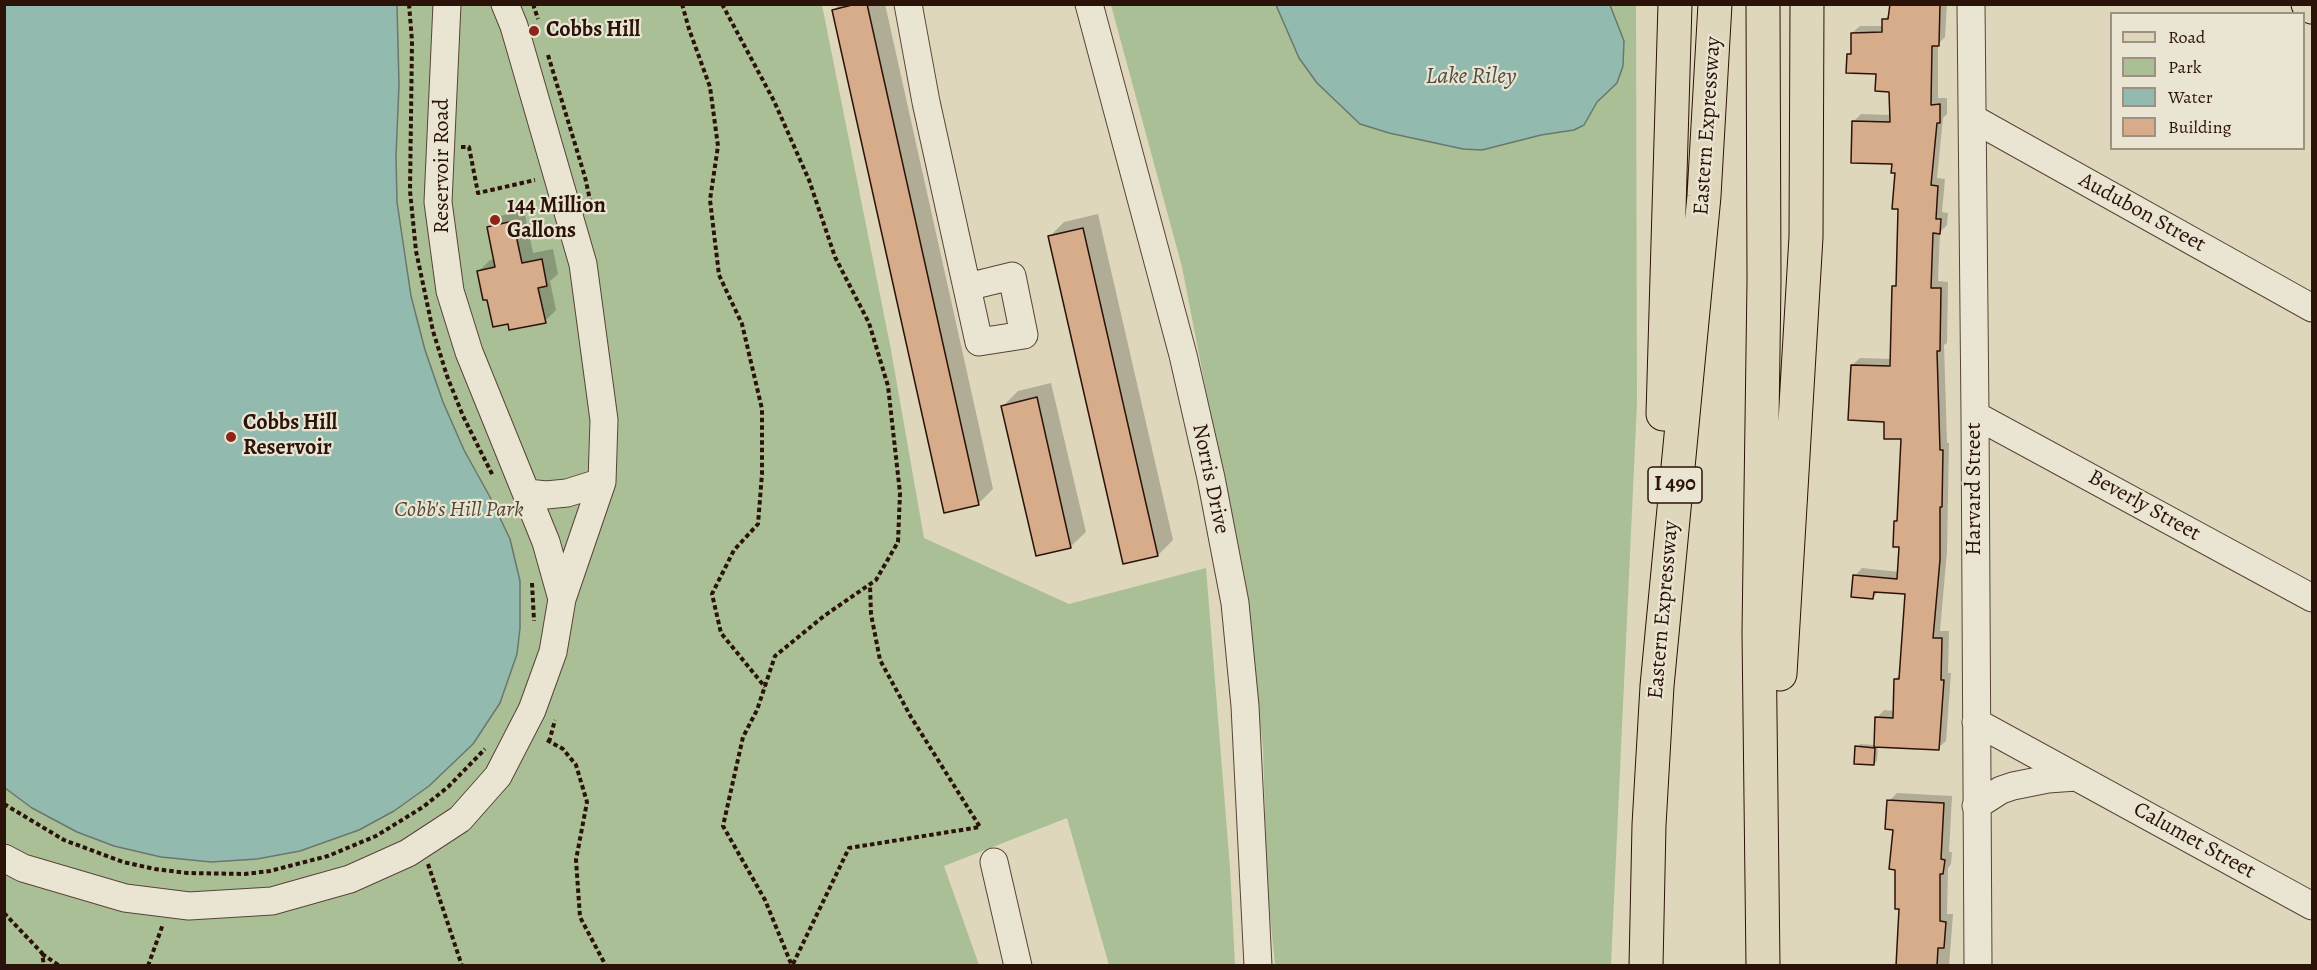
<!DOCTYPE html>
<style>
body{margin:0}
#map{position:relative;width:2317px;height:970px;overflow:hidden;background:#ded7bc;font-family:Alegreya,serif}
canvas{display:block}
.frame{position:absolute;inset:0;border:6px solid #2c1309;pointer-events:none}
.legend{position:absolute;left:2110px;top:12px;width:195px;height:138px;box-sizing:border-box;background:#eae5d3;border:2px solid #9e9182;margin:0;padding:8px 10px;list-style:none;font-size:18px;color:#2c1309}
.legend li{display:flex;align-items:center;gap:12px;height:30px}
.legend b{width:30px;border:2px solid #9e9182}
</style>
<div id="map">
<canvas width="2317" height="970"></canvas>
<div class="frame"></div>
<ul class="legend">
<li><b style="height:8px;background:#ded7bc"></b>Road</li>
<li><b style="height:16px;background:#abbf96"></b>Park</li>
<li><b style="height:16px;background:#93baaf"></b>Water</li>
<li><b style="height:16px;background:#d7ac8a"></b>Building</li>
</ul>
</div>
<script>
const context = document.querySelector('canvas').getContext('2d');
context.lineJoin = 'round';
function paint(path, color) {
  context.fillStyle = color;
  context.fill(path, 'evenodd');
}
function poly(rows) {
  const path = new Path2D();
  for (const r of rows) {
    path.moveTo(r[0], r[1]);
    for (let i = 2; i < r.length; i += 2) path.lineTo(r[i], r[i + 1]);
  }
  return path;
}
function trace(path, color, width, dash) {
  context.strokeStyle = color;
  context.lineWidth = width;
  context.lineCap = dash ? 'butt' : 'round';
  context.setLineDash(dash || []);
  context.stroke(path);
}
function label(font, color, halo, rows, align = 'center') {
  context.font = font + ' Alegreya,serif';
  context.lineWidth = 4.5;
  context.setLineDash([]);
  context.textBaseline = 'middle';
  context.strokeStyle = halo;
  context.fillStyle = color;
  for (const [text, x, y, turn = 0] of rows) {
    context.save();
    context.translate(x, y);
    context.rotate((+turn || 0) * Math.PI / 180);
    context.textAlign = isNaN(turn) ? turn : align;
    if (halo) context.strokeText(text, 0, 0);
    context.fillText(text, 0, 0);
    context.restore();
  }
}
paint(poly([
 [5,5,822,5,891,350,924,538,1069,604,1206,568,1230,868,1235,965,1109,965,1067,818,944,866,979,965,5,966],
 [1111,5,1636,5,1637,403,1611,965,1275,965,1267,885,1263,748,1245,590,1182,267]
]), '#abbf96');
const water = poly([
 [4,5,397,5,399,85,396,156,397,202,411,296,425,350,443,402,464,450,490,497,510,539,520,581,520,628,517,654,500,703,473,744,429,786,394,811,359,830,300,851,257,859,211,862,161,857,114,846,77,832,32,808,5,788,4,5],
 [1276,5,1610,5,1624,41,1623,66,1617,83,1597,102,1584,125,1574,130,1541,135,1482,150,1463,149,1389,133,1360,124,1317,83,1299,58,1276,5]
]);
paint(water, '#93baaf');
trace(water, '#6a776d', 1.5);
paint(poly([
 [840,4,885,4,993,489,978,504,833,11],
 [1891,4,1947,4,1945,37,1938,44,1938,98,1947,98,1947,114,1943,118,1937,178,1945,179,1942,212,1948,213,1947,225,1940,232,1938,281,1948,282,1947,343,1944,345,1947,443,1949,443,1947,551,1940,631,1949,631,1948,673,1951,673,1946,741,1938,748,1878,746,1877,761,1874,764,1857,747,1860,744,1875,745,1877,718,1884,710,1895,711,1895,679,1901,674,1906,592,1879,591,1873,597,1855,576,1862,568,1899,572,1900,545,1895,522,1898,519,1902,438,1885,421,1852,365,1860,358,1892,359,1894,287,1898,283,1899,208,1894,162,1853,122,1861,114,1891,115,1890,90,1877,73,1848,55,1853,50,1852,33,1860,26,1884,26,1884,20,1891,13],
 [524,210,533,253,553,249,558,274,550,281,556,310,545,321,509,322,488,298,479,271,490,260,495,259,488,227,500,216],
 [1098,214,1173,540,1158,555,1124,563,1049,237,1064,222],
 [1051,383,1086,532,1070,547,1003,406,1018,391],
 [1897,793,1952,796,1949,852,1952,852,1951,864,1948,868,1947,914,1953,914,1949,966,1898,966,1901,908,1895,828,1889,801]
]), '#0003');
const building = poly([
 [856,4,867,4,979,505,944,513,832,10,856,4],
 [1890,4,1940,4,1939,46,1932,46,1931,105,1940,104,1940,123,1937,123,1931,185,1938,186,1936,219,1941,219,1940,234,1933,233,1931,288,1941,288,1940,351,1937,351,1940,450,1943,450,1942,507,1940,507,1940,560,1933,638,1942,638,1941,680,1944,680,1939,750,1874,747,1875,717,1893,718,1894,679,1899,679,1905,594,1874,592,1873,599,1851,597,1853,575,1897,579,1899,547,1893,547,1894,521,1897,521,1901,439,1884,439,1884,422,1848,420,1851,365,1890,366,1892,286,1896,286,1898,209,1892,209,1895,173,1891,173,1892,164,1851,163,1852,121,1890,122,1889,92,1875,91,1876,74,1846,73,1847,54,1851,54,1851,33,1882,32,1882,19,1888,19,1890,4],
 [513,221,522,263,542,259,547,286,538,288,546,323,509,330,508,324,493,327,487,300,483,300,477,271,495,267,487,227,513,221],
 [1083,228,1158,556,1123,564,1048,236,1083,228],
 [1037,397,1071,548,1036,556,1001,406,1037,397],
 [1855,746,1875,748,1874,765,1854,764,1855,746],
 [1887,800,1944,803,1941,859,1945,860,1943,874,1940,874,1940,921,1946,922,1944,948,1938,948,1937,966,1896,966,1899,909,1895,909,1895,870,1889,869,1893,830,1885,829,1887,800]
]);
paint(building, '#d7ac8a');
trace(building, '#2c1309', 1.5);
const minor = poly([
 [505,4,514,26,583,264,604,420,602,482,562,599],
 [908,4,926,102,979,342,1024,335,1012,276,967,287],
 [1089,4,1183,355,1211,478,1235,603,1245,706,1258,966],
 [1971,4,1975,415,1978,966],
 [1972,118,2312,308],
 [1975,415,2312,598],
 [527,493,546,495,567,493,602,482],
 [1976,722,2312,906],
 [1976,806,2001,790,2013,786,2048,779,2076,777],
 [4,858,23,868,125,898,189,906,272,901,350,879,408,853,460,819,498,776,532,710,553,652,562,599,546,542,469,352,450,291,438,202,447,4],
 [994,862,1018,966]
]);
const major = poly([
 [2308,4,2312,7]
]);
const highway = poly([
 [1763,4,1764,281,1759,632,1763,966],
 [1663,414,1675,4],
 [1780,674,1806,237,1807,4],
 [1646,966,1649,825,1657,686,1704,196,1715,4]
]);
trace(minor, '#584436', 29);
trace(major, '#2c1309', 35);
trace(highway, '#2c1309', 35);
trace(poly([
 [409,4,412,41,410,191,416,251,433,331,447,376,463,416,493,476],
 [533,4,538,19],
 [682,4,689,29,710,87,718,146,710,200,719,275,742,324,762,409,762,474,758,524,734,550,712,594,721,633,765,687],
 [722,4,774,101,809,180,835,257,869,323,888,386,900,493,898,542,876,580,824,616,775,656,757,710,743,737,723,826,765,900,792,966],
 [548,55,585,177,590,200],
 [461,147,469,147,478,193,535,180],
 [532,583,534,621],
 [547,740,563,749,576,765,587,802,576,860,580,917,606,966],
 [549,742,555,720],
 [4,804,64,840,123,862,155,869,187,873,245,874,270,871,328,856,376,836,423,807,448,787,485,749],
 [428,864,462,966],
 [4,913,42,953,44,966],
 [42,954,60,966],
 [793,964,849,848,980,827,911,717,880,660,871,614,870,585],
 [148,966,163,924]
]), '#2c1309', 4, [4.5, 3]);
trace(minor, '#eae5d3', 27);
trace(major, '#ded7bc', 33);
trace(highway, '#ded7bc', 33);
for (const [x, y, r, color] of [
 [534,31,6,"#8f2418"],
 [495,220,6,"#8f2418"],
 [231,437,6,"#8f2418"]
]) {
  const dot = new Path2D();
  dot.arc(x, y, r, 0, 2 * Math.PI);
  context.fillStyle = color;
  context.fill(dot);
  trace(dot, '#eae5d3', 2);
}
for (const [x, y, w] of [
 [1675,485,54]
]) {
  const box = new Path2D();
  box.roundRect(x - w / 2, y - 18, w, 36, 4.5);
  context.fillStyle = '#eae5d3';
  context.fill(box);
  trace(box, '#2c1309', 1.5);
}
label('bold 21px', '#2c1309', null, [
 ["I 490",1675,485]
]);
label('bold 22px', '#2c1309', '#eae5d3', [
 ["Cobbs Hill",546,31],
 ["144 Million",507,207],
 ["Gallons",507,232],
 ["Cobbs Hill",243,424],
 ["Reservoir",243,449]
], 'left');
label('22px', '#2c1309', '#eae5d3', [
 ["Eastern Expressway",1708,126,-86],
 ["Reservoir Road",443,166,-90],
 ["Audubon Street",2142,213,29],
 ["Norris Drive",1210,479,78],
 ["Harvard Street",1975,489,-90],
 ["Beverly Street",2144,506,29],
 ["Eastern Expressway",1664,610,-85],
 ["Calumet Street",2194,841,29]
]);
label('italic 22px', '#524733', '#eae5d3', [
 ["Cobb's Hill Park",459,511]
]);
label('italic 24px', '#504d43', '#eae5d3', [
 ["Lake Riley",1471,77]
]);
</script>
